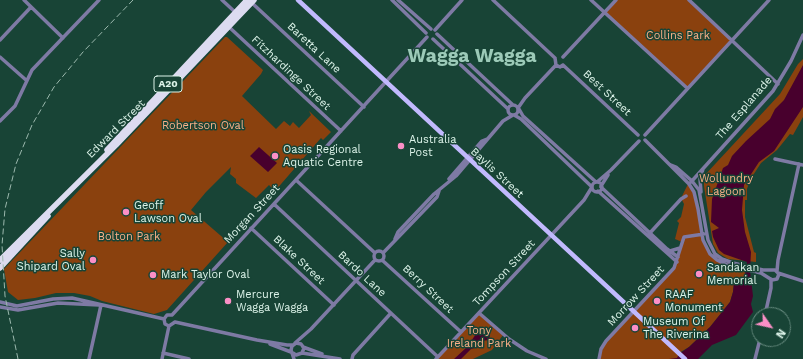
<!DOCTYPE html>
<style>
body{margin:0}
#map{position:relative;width:803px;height:359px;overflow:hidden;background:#184436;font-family:"Work Sans",sans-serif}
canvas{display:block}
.north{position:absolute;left:751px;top:307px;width:40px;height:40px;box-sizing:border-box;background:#184436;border:1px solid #668a7e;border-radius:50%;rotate:124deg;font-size:11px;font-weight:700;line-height:16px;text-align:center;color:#dcf3e9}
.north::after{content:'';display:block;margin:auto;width:14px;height:18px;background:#fb8fc6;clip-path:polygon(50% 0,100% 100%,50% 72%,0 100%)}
</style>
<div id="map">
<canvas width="803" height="359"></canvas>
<div class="north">N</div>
</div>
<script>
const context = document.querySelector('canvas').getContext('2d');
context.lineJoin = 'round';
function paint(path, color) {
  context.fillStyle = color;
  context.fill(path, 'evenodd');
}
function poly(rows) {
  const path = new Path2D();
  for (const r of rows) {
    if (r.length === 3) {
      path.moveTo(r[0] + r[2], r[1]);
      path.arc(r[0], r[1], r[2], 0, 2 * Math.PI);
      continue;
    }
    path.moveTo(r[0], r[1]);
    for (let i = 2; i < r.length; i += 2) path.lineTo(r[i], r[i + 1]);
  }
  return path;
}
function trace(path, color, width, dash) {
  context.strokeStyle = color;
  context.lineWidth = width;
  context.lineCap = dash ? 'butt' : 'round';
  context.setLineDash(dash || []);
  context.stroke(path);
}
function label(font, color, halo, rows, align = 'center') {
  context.font = font + ' "Work Sans",sans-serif';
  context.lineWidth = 3;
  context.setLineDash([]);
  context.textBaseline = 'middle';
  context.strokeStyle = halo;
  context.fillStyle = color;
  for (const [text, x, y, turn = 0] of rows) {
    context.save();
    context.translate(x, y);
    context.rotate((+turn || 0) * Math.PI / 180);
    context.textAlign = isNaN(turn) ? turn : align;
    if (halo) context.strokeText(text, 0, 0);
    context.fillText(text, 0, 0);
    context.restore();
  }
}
paint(poly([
 [616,0,689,0,732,40,687,88,605,12],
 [225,37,227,37,263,70,261,74,242,96,276,129,284,121,290,126,293,122,299,128,311,115,309,111,331,132,323,140,321,138,275,191,269,185,256,198,236,183,236,179,230,174,231,167,206,192,191,210,228,242,167,310,154,314,102,301,90,296,74,293,56,293,35,298,18,300,8,292,4,269],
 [803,59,803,117,793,135,790,134,777,150,761,163,750,180,747,189,747,200,745,200,745,217,754,252,756,253,756,262,728,259,718,253,713,244,704,186,704,176,780,94,798,64],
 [688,184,693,192,705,245,717,260,745,269,746,273,744,278,734,282,733,292,730,302,710,327,689,347,679,353,685,359,599,359,604,345,672,270,682,242,675,239,679,223,677,221,681,217,684,204,681,198],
 [479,313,503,335,492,350,473,359,436,359]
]), '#8a410e');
paint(poly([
 [803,65,803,107,774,151,759,162,744,185,742,210,745,232,751,252,750,271,753,296,751,304,753,312,736,335,712,345,698,359,669,359,677,358,679,354,689,347,710,327,730,302,733,292,734,282,744,278,747,262,724,254,719,250,713,237,712,231,719,228,711,222,712,199,723,168,728,165,732,156,746,141,770,119,775,109,784,100],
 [259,147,277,163,268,172,250,156],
 [483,331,490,335,489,340,482,341,479,347,471,349,461,359,454,359,467,347,476,334]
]), '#48002d');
trace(poly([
 [483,328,486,332]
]), '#48002d', 1);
trace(poly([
 [24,0,63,38],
 [222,0,235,12],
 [392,0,426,33],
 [398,0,431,29],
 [493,0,555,58],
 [591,0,687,88],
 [689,0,778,84],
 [252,3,364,107],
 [229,27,341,131],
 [435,30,462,0],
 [437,34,513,105],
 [433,39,508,109],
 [0,40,31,7],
 [0,57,26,80],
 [563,57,616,0],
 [555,58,556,65,560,67,563,65],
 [563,65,638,135],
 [513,110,5],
 [518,108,525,98,556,65],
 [519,109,523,116,596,182],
 [514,115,521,119,592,187],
 [0,121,15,106,32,70,99,0],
 [645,135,769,0],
 [645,140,689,184,694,192,698,209,703,240,710,254,717,260,727,265,761,273,772,280,777,279,779,274,775,270,763,270,733,263,722,259,715,254,708,240,699,190,692,181,676,167,671,165],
 [775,159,803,165],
 [449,179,482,141,487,139],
 [296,180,375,253],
 [597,182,611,170,639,141],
 [691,182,773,91,791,61,803,35],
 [597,187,5],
 [601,186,608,175],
 [601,187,667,249,678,257],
 [598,191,677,262],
 [701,192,700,179,703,169],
 [274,204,438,357],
 [251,228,334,305],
 [649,234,681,199,686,196],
 [395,239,398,232,434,194,456,176,503,121,513,115],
 [379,256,5],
 [670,251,680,248],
 [383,253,437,197,439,191],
 [382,260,461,332],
 [777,271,778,260,799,164],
 [778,273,803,281],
 [0,302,17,306,53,299,72,298,164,319],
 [0,307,18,310,58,303,99,305],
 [479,313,509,339,527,351,546,359],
 [172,315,427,37],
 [765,315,771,288,771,279],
 [164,319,165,324,169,326,175,322],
 [164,319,167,315,172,315],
 [175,322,257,340,287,345,293,345],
 [295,343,311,329,375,260],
 [270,344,291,352],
 [303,347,322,354],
 [163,353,189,359],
 [293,353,296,355,302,353,304,348,301,344,296,343,292,346,291,350,294,359],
 [302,353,340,359],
 [89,359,101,305],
 [162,359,169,326],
 [352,359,353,355,391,313],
 [436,359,584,200,592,187],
 [599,359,601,349,606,341,674,268,684,237,704,234],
 [755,359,760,339]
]), '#7e7aa4', 3.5);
trace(poly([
 [298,0,685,359]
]), '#c1b9fd', 4.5);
trace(poly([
 [107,150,247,0],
 [0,260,116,145,254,0],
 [0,268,48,216]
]), '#dcdbf0', 5.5);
trace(poly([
 [18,359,5,296,2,245,5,209,16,164,32,125,54,87,83,52,133,0]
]), '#9cb9ae', 1, [6, 3]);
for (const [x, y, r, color] of [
 [401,146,4,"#fb8fc6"],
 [275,156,4,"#fb8fc6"],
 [126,212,4,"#fb8fc6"],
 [93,260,4,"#fb8fc6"],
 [699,274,4,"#fb8fc6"],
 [153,275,4,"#fb8fc6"],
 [228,301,4,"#fb8fc6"],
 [657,301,4,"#fb8fc6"],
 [635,328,4,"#fb8fc6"]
]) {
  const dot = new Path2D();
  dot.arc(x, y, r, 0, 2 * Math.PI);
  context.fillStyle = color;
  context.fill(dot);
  trace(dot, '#184436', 1.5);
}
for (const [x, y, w] of [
 [168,84,28]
]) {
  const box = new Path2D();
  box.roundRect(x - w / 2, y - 8, w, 16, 3);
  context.fillStyle = '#184436';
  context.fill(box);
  trace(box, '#dcf3e9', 1);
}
label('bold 10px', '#dcf3e9', null, [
 ["A20",168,84]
]);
label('11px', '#fbb088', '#184436', [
 ["Collins Park",678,36],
 ["Robertson Oval",203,126],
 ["Wollundry",726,179],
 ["Lagoon",726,192],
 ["Bolton Park",129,237],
 ["Tony",479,331],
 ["Ireland Park",479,344]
]);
label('11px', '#dcf3e9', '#184436', [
 ["Baretta Lane",314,48,43],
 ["Fitzhardinge Street",291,73,43],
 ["Best Street",607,93,43],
 ["The Esplanade",744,108,-49],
 ["Edward Street",116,129,-45],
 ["Baylis Street",497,173,43],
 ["Morgan Street",252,214,-47],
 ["Blake Street",299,260,43],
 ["Tompson Street",504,273,-47],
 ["Bardo Lane",362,274,43],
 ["Berry Street",428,289,43],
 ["Morrow Street",636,296,-47]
]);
label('11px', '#dcf3e9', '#184436', [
 ["Australia",409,140],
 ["Post",409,153],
 ["Oasis Regional",283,150],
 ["Aquatic Centre",283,163],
 ["Geoff",134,206],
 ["Lawson Oval",134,219],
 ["Sally",85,254,"right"],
 ["Shipard Oval",85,267,"right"],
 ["Sandakan",707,268],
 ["Memorial",707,281],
 ["Mark Taylor Oval",161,275],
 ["Mercure",236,295],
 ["Wagga Wagga",236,308],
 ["RAAF",665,295],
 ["Monument",665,308],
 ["Museum Of",643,322],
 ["The Riverina",643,335]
], 'left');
label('bold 19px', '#9ccab8', '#184436', [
 ["Wagga Wagga",472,56]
]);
</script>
